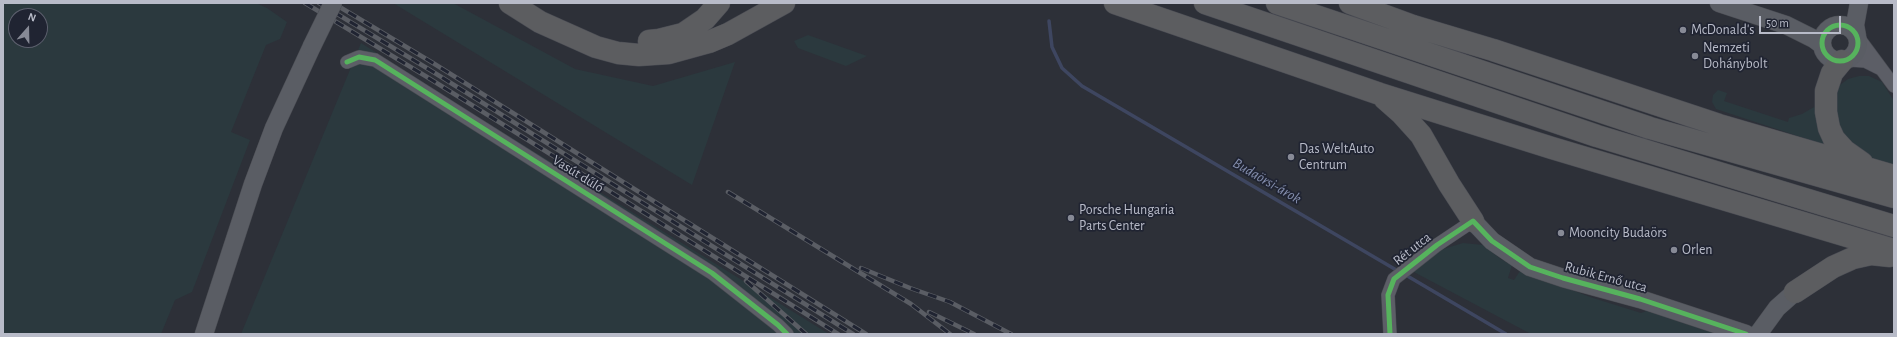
<!DOCTYPE html>
<meta charset="utf-8">
<style>
body{margin:0}
#map{position:relative;width:1897px;height:337px;overflow:hidden;background:#2d3038;font-family:"Alegreya Sans",sans-serif}
canvas{display:block}
.frame{position:absolute;inset:0;border:4px solid #b8bbc8;pointer-events:none}
.north{position:absolute;left:8px;top:8px;width:40px;height:40px;box-sizing:border-box;background:#202432;border:1px solid #5d606e;border-radius:50%;rotate:20deg;font-size:11px;font-weight:700;line-height:16px;text-align:center;color:#b8bbc8}
.north::after{content:'';display:block;margin:auto;width:14px;height:18px;background:#878a96;clip-path:polygon(50% 0,100% 100%,50% 72%,0 100%)}
.scale{position:absolute;left:1759px;top:16px;width:82px;height:18px;box-sizing:border-box;border:2px solid #b8bbc8;border-top:0;padding-left:5px;font-size:12px;line-height:14px;white-space:nowrap;color:#b8bbc8;-webkit-text-stroke:3px #202432;paint-order:stroke}
</style>
<div id="map">
<canvas width="1897" height="337"></canvas>
<div class="frame"></div>
<div class="north">N</div>
<div class="scale">50 m</div>
</div>
<script>
const context = document.querySelector('canvas').getContext('2d');
context.lineJoin = 'round';
function paint(path, color) {
  context.fillStyle = color;
  context.fill(path, 'evenodd');
}
function poly(rows) {
  const path = new Path2D();
  for (const r of rows) {
    if (r.length === 3) {
      path.moveTo(r[0] + r[2], r[1]);
      path.arc(r[0], r[1], r[2], 0, 2 * Math.PI);
      continue;
    }
    path.moveTo(r[0], r[1]);
    for (let i = 2; i < r.length; i += 2) path.lineTo(r[i], r[i + 1]);
  }
  return path;
}
function trace(path, color, width, dash) {
  context.strokeStyle = color;
  context.lineWidth = width;
  context.lineCap = dash ? 'butt' : 'round';
  context.setLineDash(dash || []);
  context.stroke(path);
}
function label(font, color, halo, rows, align = 'center') {
  context.font = font + ' "Alegreya Sans",sans-serif';
  context.lineWidth = 3.5;
  context.setLineDash([]);
  context.textBaseline = 'middle';
  context.strokeStyle = halo;
  context.fillStyle = color;
  for (const [text, x, y, turn = 0] of rows) {
    context.save();
    context.translate(x, y);
    context.rotate((+turn || 0) * Math.PI / 180);
    context.textAlign = isNaN(turn) ? turn : align;
    if (halo) context.strokeText(text, 0, 0);
    context.fillText(text, 0, 0);
    context.restore();
  }
}
paint(poly([
 [3,3,256,3,267,8,287,22,280,39,266,45,231,132,250,140,192,292,175,300,161,334,3,334],
 [16,16,40,16,40,40,16,40],
 [393,3,453,3,575,69,653,86,735,62,692,185],
 [808,35,867,56,846,66,798,48,794,41],
 [361,43,475,115,829,334,241,334],
 [1859,76,1869,76,1882,82,1894,101,1894,168,1873,162,1838,138,1835,94,1840,85,1848,79],
 [1718,90,1727,93,1724,101,1788,122,1789,118,1802,114,1814,107,1817,108,1828,146,1716,109,1712,102,1713,95],
 [1463,243,1483,245,1501,259,1512,265,1508,278,1514,280,1520,271,1523,271,1590,297,1641,313,1647,311,1661,315,1717,334,1531,334,1412,271,1440,250]
]), '#2b393e');
trace(poly([
 [1049,21,1052,47,1062,68,1082,86,1398,271],
 [1404,274,1506,334]
]), '#3e4660', 3.5);
const street = poly([
 [1857,36,1894,86],
 [1848,60,1865,61,1881,69],
 [347,62,359,57,375,60,712,273,778,325,787,334],
 [1390,334,1388,295,1394,279,1437,245,1473,221]
]);
const secondary = poly([
 [1719,3,1786,25,1814,39,1822,45],
 [1840,43,18],
 [1857,36,1855,25,1859,3],
 [1473,221,1492,241,1530,267,1563,278,1640,299,1746,334],
 [204,334,253,184,274,128,312,46],
 [1758,334,1777,308,1795,292]
]);
const highway = poly([
 [510,3,540,22,596,47,618,53,639,55,669,53,709,42,728,34,784,3],
 [1115,3,1380,94,1552,148,1894,250],
 [1205,3,1597,136,1894,226],
 [1277,3,1650,128,1894,197],
 [1350,3,1413,26,1493,50,1719,125,1894,176],
 [649,41,659,40,683,34,705,19,719,3],
 [1842,61,1832,73,1826,91,1826,112,1829,128,1834,139,1845,151,1862,163],
 [1385,99,1402,114,1421,135,1449,184,1473,221],
 [1795,292,1833,267,1853,258,1871,254,1890,256]
]);
trace(street, '#4a4c53', 14);
trace(secondary, '#4a4c53', 19);
trace(highway, '#494b53', 23);
trace(street, '#5c5e66', 13);
trace(secondary, '#5a5d64', 18);
trace(highway, '#5c5d60', 22);
const rail = poly([
 [305,3,427,77,838,334],
 [319,3,430,70,853,334],
 [333,3,433,63,866,334],
 [728,192,911,304,950,334],
 [861,268,910,288,950,302,1011,334],
 [746,281,806,334],
 [929,312,974,334]
]);
trace(rail, '#5a5d64', 4.5);
trace(rail, '#202432', 3, [9]);
const secondaryBridge = poly([
 [312,46,333,3]
]);
trace(secondaryBridge, '#4a4c53', 19, []);
trace(secondaryBridge, '#5a5d64', 18);
trace(poly([
 [1840,43,18],
 [347,62,359,57,375,60,712,273,778,325,787,334],
 [1390,334,1388,295,1394,279,1437,245,1473,221,1492,241,1530,267,1563,278,1640,299,1746,334]
]), '#56b35d', 5);
for (const [x, y, r, color] of [
 [1683,30,4,"#878a96"],
 [1695,56,4,"#878a96"],
 [1291,157,4,"#878a96"],
 [1071,218,4,"#878a96"],
 [1561,233,4,"#878a96"],
 [1674,250,4,"#878a96"]
]) {
  const dot = new Path2D();
  dot.arc(x, y, r, 0, 2 * Math.PI);
  context.fillStyle = color;
  context.fill(dot);
  trace(dot, '#202432', 1.5);
}
label('14px', '#b8bbc8', '#202432', [
 ["McDonald's",1691,30],
 ["Nemzeti",1703,48],
 ["Dohánybolt",1703,64],
 ["Das WeltAuto",1299,149],
 ["Centrum",1299,165],
 ["Porsche Hungaria",1079,210],
 ["Parts Center",1079,226],
 ["Mooncity Budaörs",1569,233],
 ["Orlen",1682,250]
], 'left');
label('14px', '#b8bbc8', '#202432', [
 ["Vasút dűlő",578,174,32],
 ["Rét utca",1412,249,-38],
 ["Rubik Ernő utca",1606,277,15]
]);
label('italic 15px', '#838dac', '#202432', [
 ["Budaörsi-árok",1267,181,30]
]);
</script>
